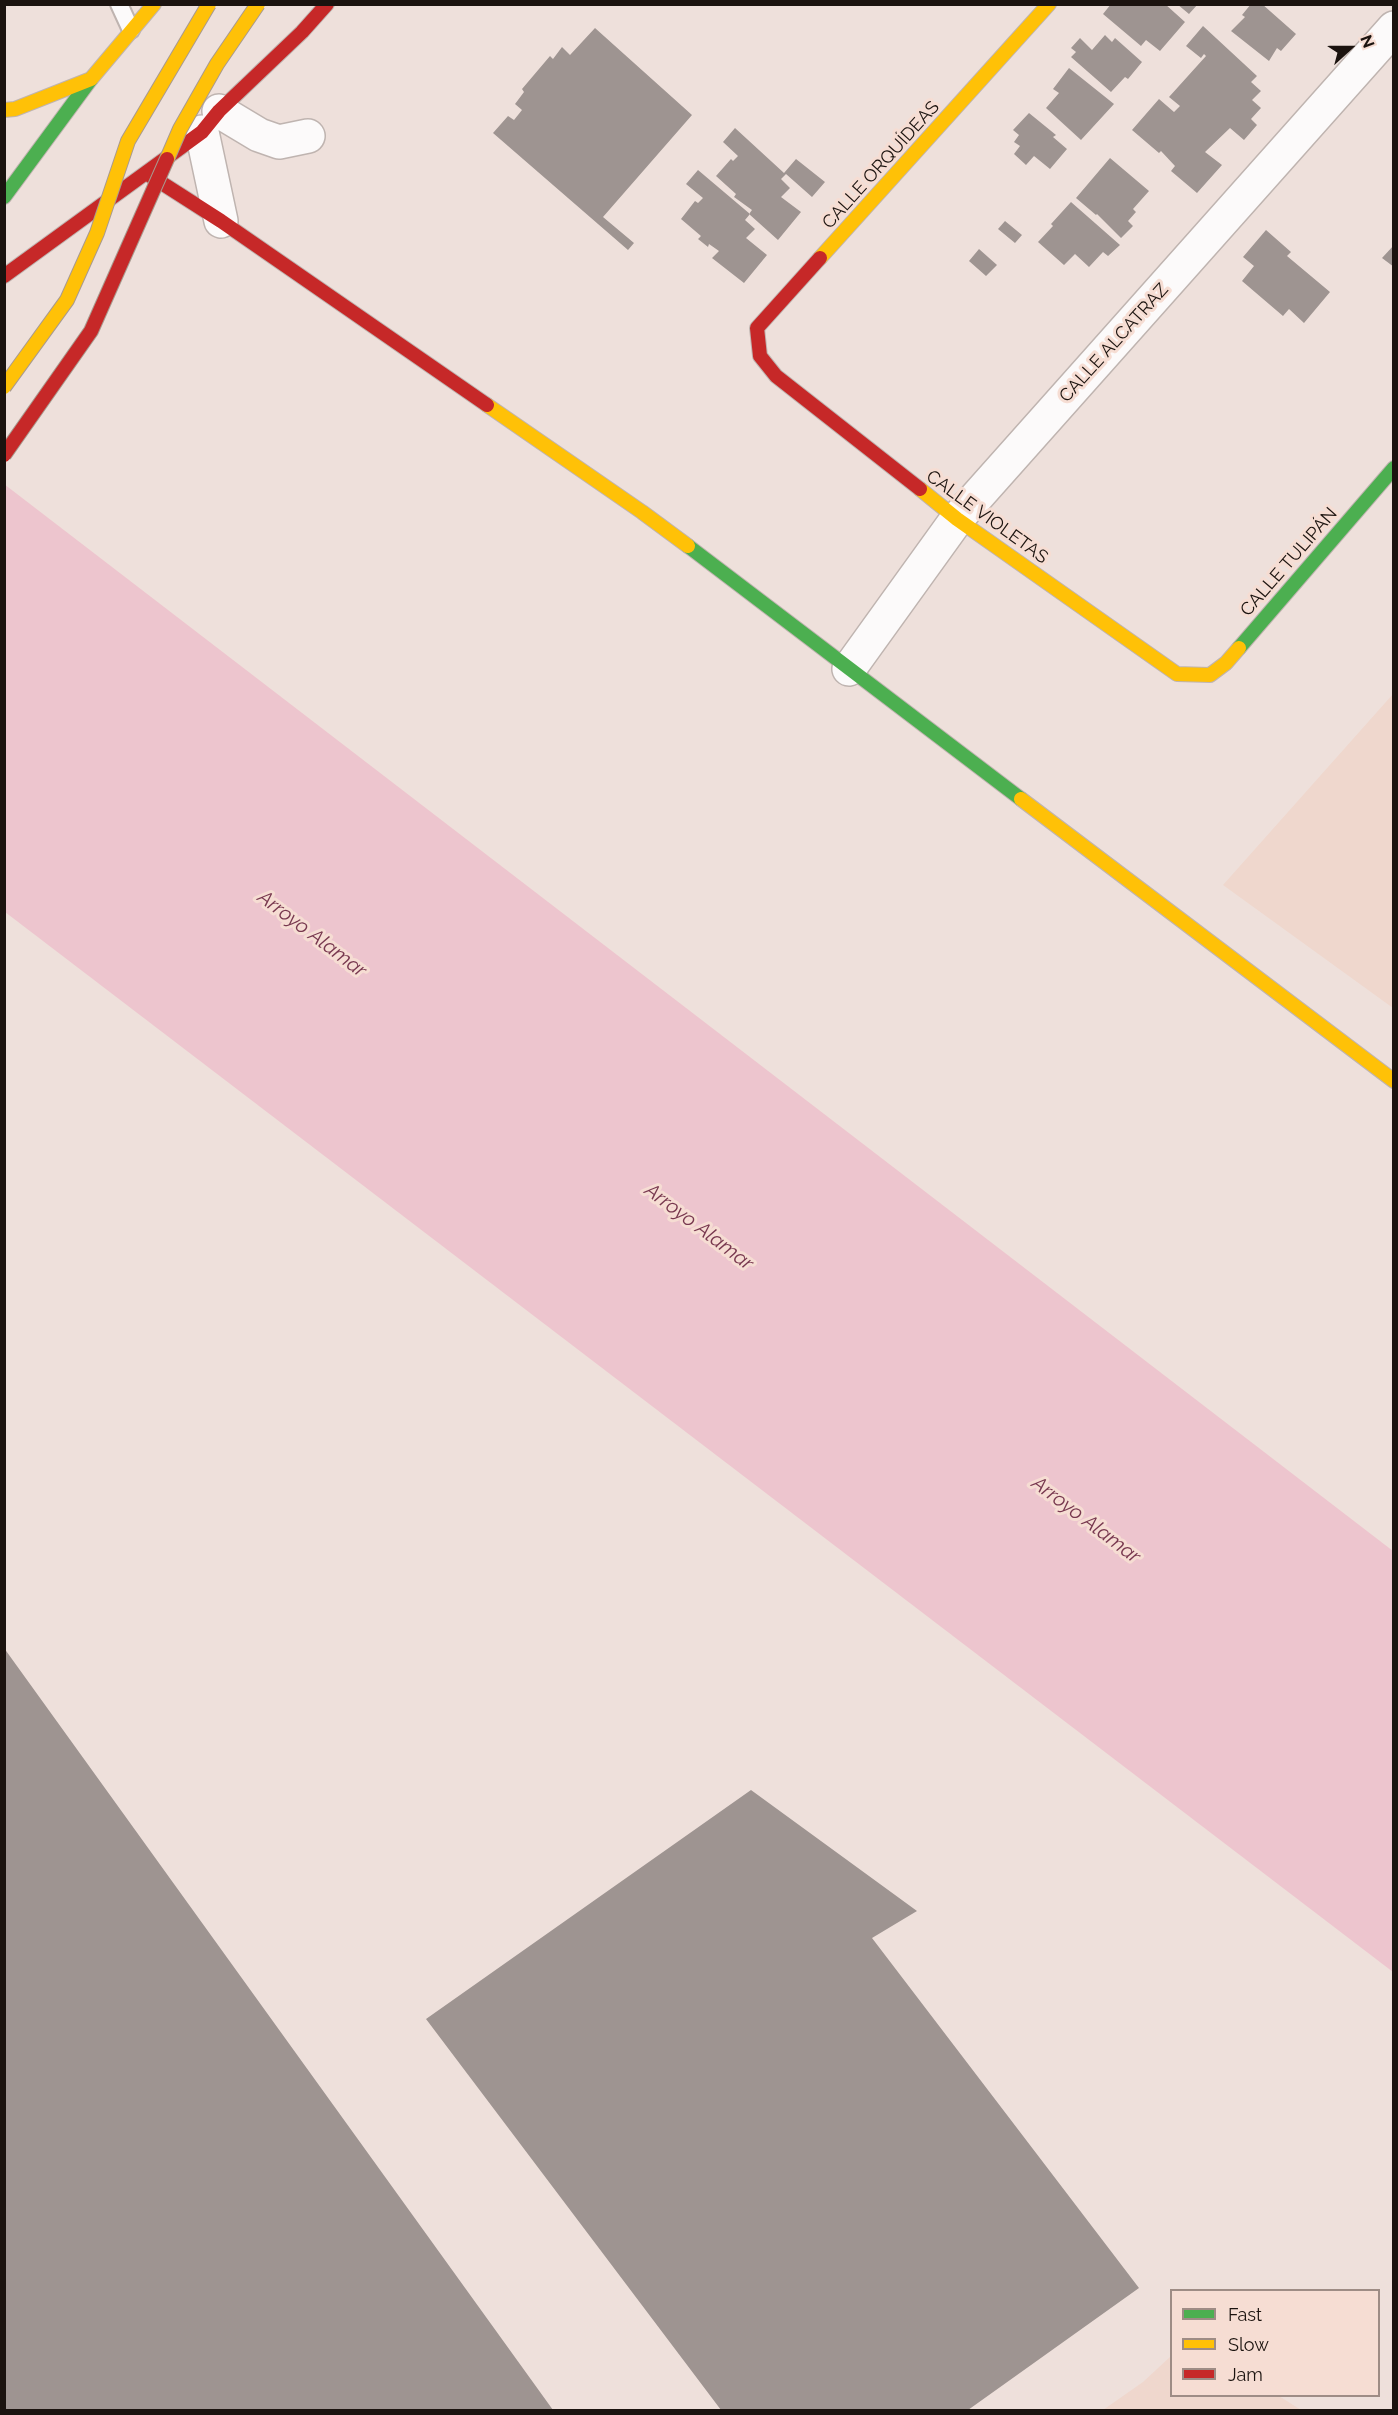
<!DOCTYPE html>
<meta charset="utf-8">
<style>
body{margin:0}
#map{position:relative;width:1398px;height:2415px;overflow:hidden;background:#eee0db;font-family:Raleway,sans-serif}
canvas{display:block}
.frame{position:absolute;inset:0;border:6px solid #1b130f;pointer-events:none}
.legend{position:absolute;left:1170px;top:2289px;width:210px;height:108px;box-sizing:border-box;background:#f6ddd3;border:2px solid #9e8c85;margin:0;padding:8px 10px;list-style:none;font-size:18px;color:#1b130f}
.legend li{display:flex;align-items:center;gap:12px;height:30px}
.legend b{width:30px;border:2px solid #9e8c85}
.north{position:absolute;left:1320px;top:18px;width:60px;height:60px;-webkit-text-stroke:4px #f6ddd3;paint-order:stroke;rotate:69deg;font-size:16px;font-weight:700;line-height:24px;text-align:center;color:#1b130f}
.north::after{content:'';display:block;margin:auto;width:21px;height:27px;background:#1b130f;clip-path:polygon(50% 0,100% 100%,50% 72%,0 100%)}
</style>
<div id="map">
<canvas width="1398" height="2415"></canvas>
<div class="frame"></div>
<ul class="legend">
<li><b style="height:8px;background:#4caf50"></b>Fast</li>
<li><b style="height:8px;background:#ffc107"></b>Slow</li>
<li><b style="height:8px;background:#c62828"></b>Jam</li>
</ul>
<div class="north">N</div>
</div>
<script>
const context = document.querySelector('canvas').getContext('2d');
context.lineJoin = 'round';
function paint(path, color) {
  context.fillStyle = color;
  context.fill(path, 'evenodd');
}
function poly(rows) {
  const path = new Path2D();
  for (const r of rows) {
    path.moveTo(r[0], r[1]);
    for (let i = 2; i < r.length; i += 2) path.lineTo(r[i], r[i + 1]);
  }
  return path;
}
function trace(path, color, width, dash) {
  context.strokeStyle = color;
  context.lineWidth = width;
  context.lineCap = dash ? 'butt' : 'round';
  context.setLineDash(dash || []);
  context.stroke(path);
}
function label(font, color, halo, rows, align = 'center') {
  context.font = font + ' Raleway,sans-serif';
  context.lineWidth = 6;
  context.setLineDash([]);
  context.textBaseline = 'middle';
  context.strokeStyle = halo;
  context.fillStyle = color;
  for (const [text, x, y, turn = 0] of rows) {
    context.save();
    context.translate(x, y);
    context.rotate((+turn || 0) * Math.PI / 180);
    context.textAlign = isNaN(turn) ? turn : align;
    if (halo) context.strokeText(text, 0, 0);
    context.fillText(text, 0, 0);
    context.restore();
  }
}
paint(poly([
 [1393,694,1393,1008,1223,885],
 [1171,2356,1172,2396,1279,2396,1301,2410,1103,2410,1143,2382]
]), '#efd7cd');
paint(poly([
 [4,484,1393,1551,1393,1972,5,912]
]), '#edc5ce');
paint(poly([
 [1111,4,1165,4,1185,22,1160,51,1146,40,1141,46,1103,14],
 [1177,4,1198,4,1189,14],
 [1251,4,1262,4,1296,34,1281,51,1277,48,1269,61,1231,31,1245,17,1242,15],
 [1203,26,1257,76,1251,82,1261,91,1252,100,1261,108,1251,119,1257,125,1244,140,1230,128,1205,152,1222,165,1197,193,1171,171,1175,166,1161,151,1159,153,1132,130,1159,99,1174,112,1180,106,1169,97,1206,56,1204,54,1201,58,1186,46],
 [595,28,692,115,603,217,634,243,628,250,493,133,508,116,514,120,522,110,515,104,524,92,522,89,550,56,553,59,562,47,570,55],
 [1105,35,1112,42,1115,38,1142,62,1128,79,1125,77,1111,92,1071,57,1076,52,1071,48,1080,38,1092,50],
 [1069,68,1114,104,1081,140,1046,108,1059,93,1053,89],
 [1029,113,1056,135,1053,137,1067,149,1050,169,1034,156,1026,165,1014,154,1020,146,1014,142,1019,135,1013,130],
 [735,128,784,173,796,159,825,182,812,197,786,174,781,179,790,188,781,197,801,212,778,240,749,214,752,210,734,197,736,194,716,176,731,159,733,161,738,156,723,142],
 [1110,158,1149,191,1133,209,1136,212,1128,221,1133,226,1121,238,1097,214,1096,215,1076,198],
 [698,170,750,214,745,220,755,229,746,238,767,255,744,283,712,258,719,251,709,244,708,247,698,239,701,236,681,219,695,201,698,203,703,198,686,184],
 [1071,202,1120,245,1108,256,1103,252,1089,267,1075,254,1064,265,1038,242,1053,226,1051,224],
 [1005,221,1022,235,1015,243,998,229],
 [1266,230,1291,252,1287,256,1330,292,1304,323,1289,309,1283,316,1242,281,1254,266,1243,257],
 [1394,245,1394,267,1382,258],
 [979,249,997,265,986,276,969,261],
 [4,1648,553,2410,4,2410],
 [751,1790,917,1911,872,1938,1139,2288,968,2410,721,2410,426,2019]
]), '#9e9491');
const lane = poly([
 [119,4,131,30]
]);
const street = poly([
 [219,111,259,135,279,142,308,136],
 [202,132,221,221],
 [849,669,957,519,1394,28]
]);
const fast = poly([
 [4,197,91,79],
 [688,546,1021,799],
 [1239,648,1394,468]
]);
const slow = poly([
 [4,110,15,109,91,79,154,4],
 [820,258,1049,4],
 [487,405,642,512,688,546],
 [920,489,957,519,1177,674,1210,675,1226,663,1239,648],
 [1021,799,1394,1081]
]);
const jam = poly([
 [146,173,221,221,487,405],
 [820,258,757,328,760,356,776,376,920,489],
 [4,276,202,132,219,111,302,32,327,4]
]);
trace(lane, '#bfb4b0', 20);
trace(street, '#bfb4b0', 36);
trace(fast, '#bfb4b0', 16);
trace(slow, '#bfb4b0', 16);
trace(jam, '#bfb4b0', 16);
trace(lane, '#fcfafa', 16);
trace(street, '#fcfafa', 33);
trace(fast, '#4caf50', 14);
trace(slow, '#ffc107', 14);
trace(jam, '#c62828', 14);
const slowBridge = poly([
 [167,159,180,129,217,64,258,4],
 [4,387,67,300,97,233,128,141,209,4]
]);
const jamBridge = poly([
 [4,455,91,331,167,159]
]);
trace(slowBridge, '#a99a8f', 16, []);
trace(jamBridge, '#a99a8f', 16, []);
trace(slowBridge, '#ffc107', 14);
trace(jamBridge, '#c62828', 14);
label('18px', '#1b130f', '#f6ddd3', [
 ["CALLE ORQUÍDEAS",881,165,-48],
 ["CALLE ALCATRAZ",1114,343,-48],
 ["CALLE VIOLETAS",987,517,36],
 ["CALLE TULIPÁN",1289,562,-49]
]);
label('italic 20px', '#78384f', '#f6ddd3', [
 ["Arroyo Alamar",312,934,37],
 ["Arroyo Alamar",699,1227,37],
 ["Arroyo Alamar",1086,1520,37]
]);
</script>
